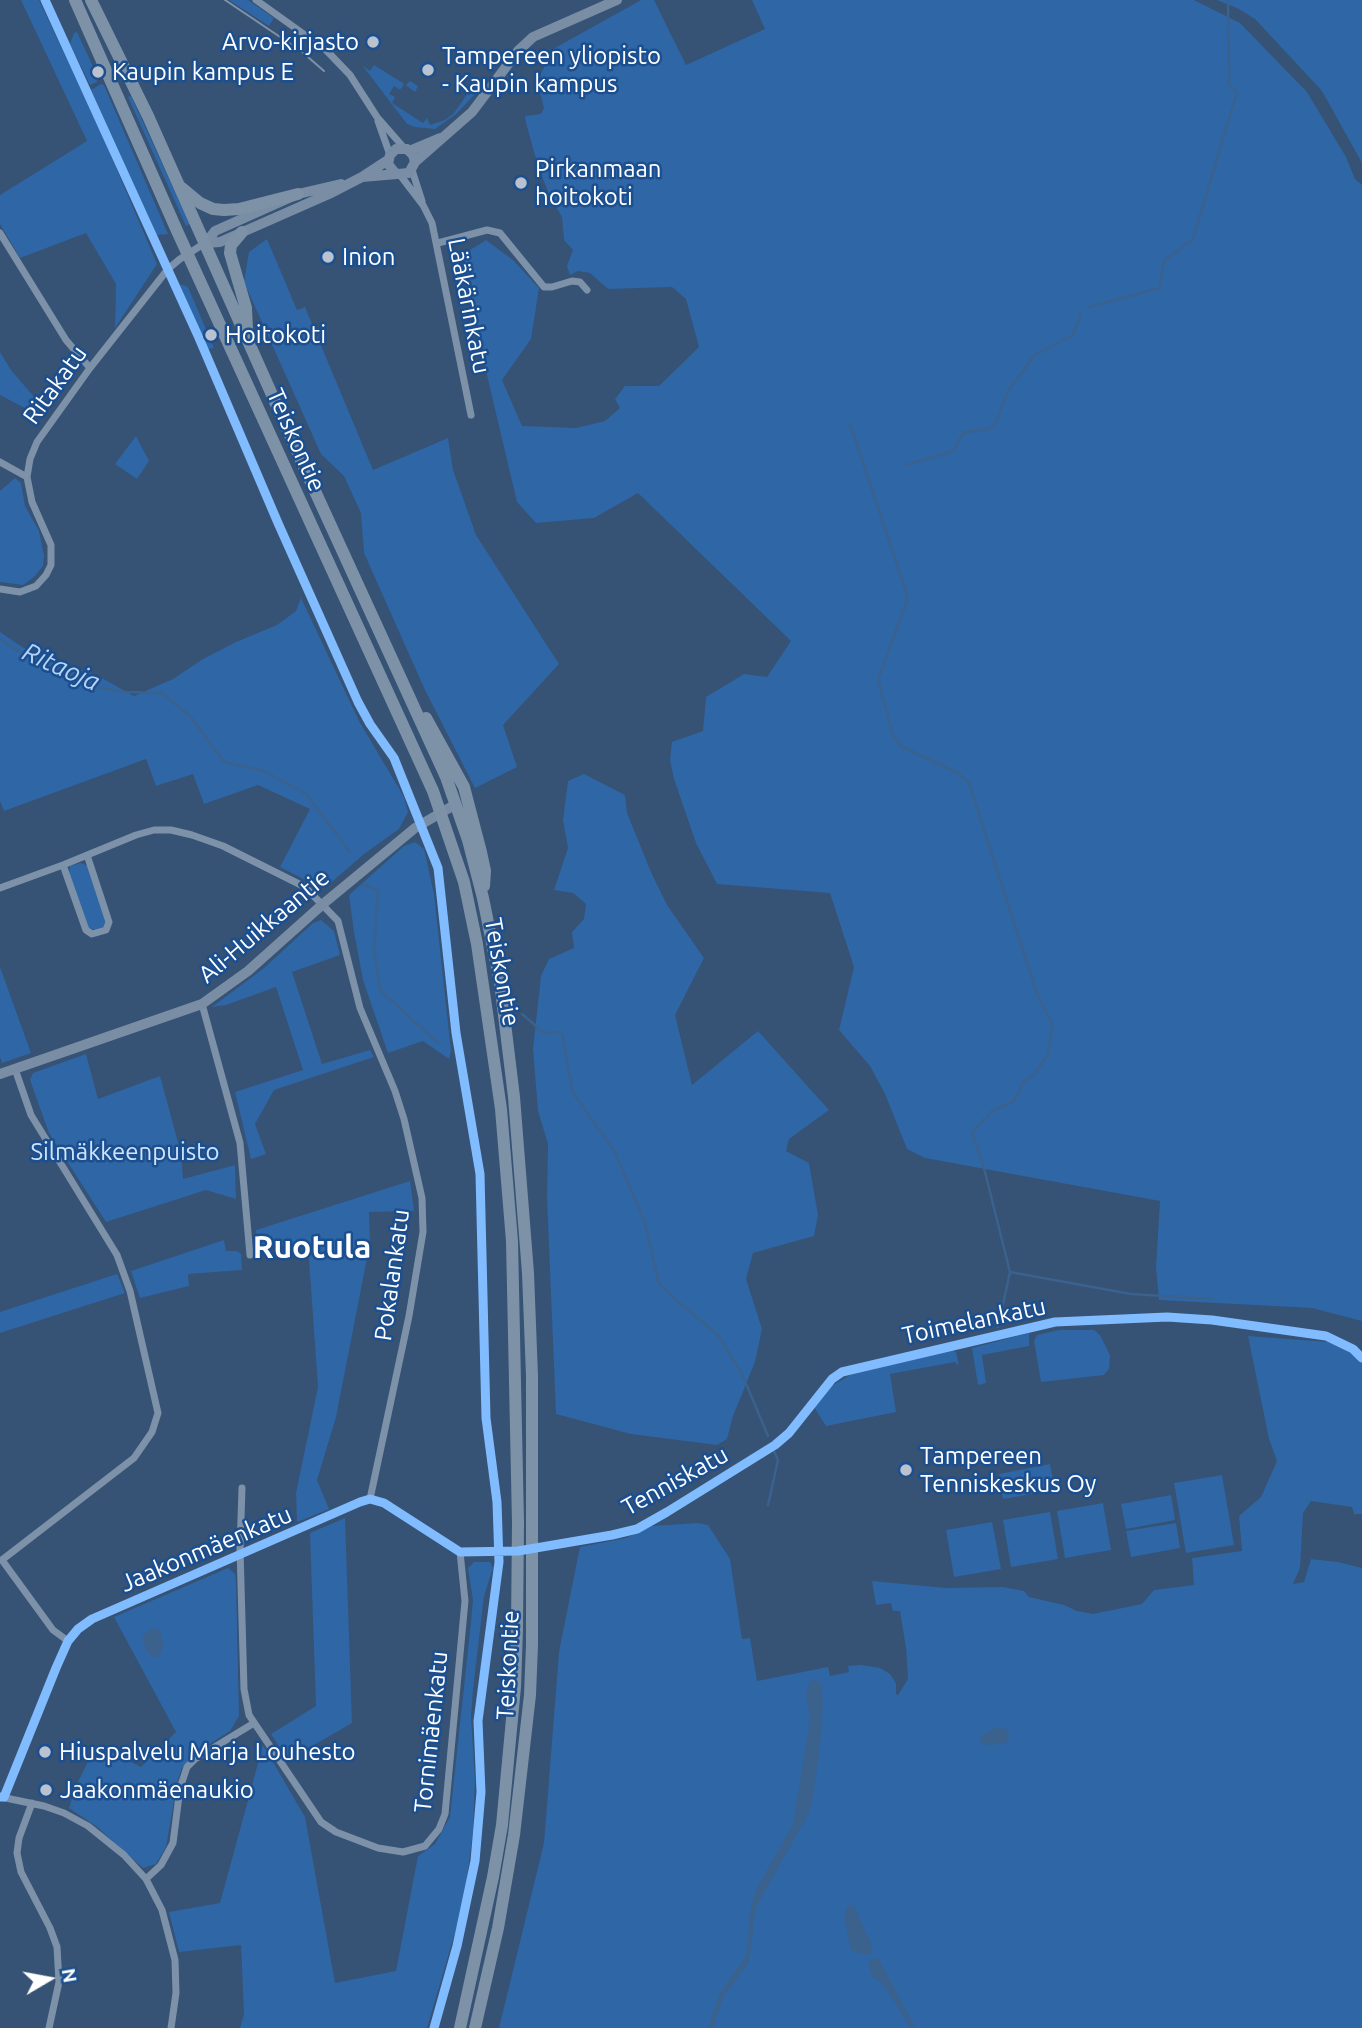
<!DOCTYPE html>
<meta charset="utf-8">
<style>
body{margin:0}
#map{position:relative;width:1362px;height:2028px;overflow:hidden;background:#365274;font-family:Ubuntu,sans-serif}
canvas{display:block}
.north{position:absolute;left:14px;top:1944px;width:70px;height:70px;-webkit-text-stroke:5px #1b4f8f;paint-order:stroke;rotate:80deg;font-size:19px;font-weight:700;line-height:28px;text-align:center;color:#fff}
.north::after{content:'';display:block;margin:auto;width:24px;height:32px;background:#fff;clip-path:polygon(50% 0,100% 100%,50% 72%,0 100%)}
</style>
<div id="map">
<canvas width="1362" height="2028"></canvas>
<div class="north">N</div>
</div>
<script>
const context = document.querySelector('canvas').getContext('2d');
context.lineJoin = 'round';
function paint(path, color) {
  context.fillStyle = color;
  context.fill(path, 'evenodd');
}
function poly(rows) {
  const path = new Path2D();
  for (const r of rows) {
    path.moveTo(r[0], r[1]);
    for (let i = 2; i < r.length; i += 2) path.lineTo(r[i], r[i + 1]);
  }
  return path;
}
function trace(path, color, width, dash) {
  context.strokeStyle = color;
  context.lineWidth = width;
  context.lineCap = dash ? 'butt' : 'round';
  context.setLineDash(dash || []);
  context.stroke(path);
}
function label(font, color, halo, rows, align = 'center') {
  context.font = font + ' Ubuntu,sans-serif';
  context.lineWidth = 5;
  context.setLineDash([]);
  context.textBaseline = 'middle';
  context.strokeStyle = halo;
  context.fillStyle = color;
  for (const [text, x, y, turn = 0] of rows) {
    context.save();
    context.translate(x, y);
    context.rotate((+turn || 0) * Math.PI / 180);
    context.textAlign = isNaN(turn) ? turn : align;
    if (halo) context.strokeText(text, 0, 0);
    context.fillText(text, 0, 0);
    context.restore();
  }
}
paint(poly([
 [21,0,39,0,97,123,157,264,115,328,116,284,86,233,20,258,0,224,0,195,87,141],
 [229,0,248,0,274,18,269,26],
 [641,0,654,0,686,65,765,29,752,0,1194,0,1240,23,1307,92,1346,157,1355,179,1362,185,1362,1321,1312,1308,1159,1300,1156,1267,1160,1201,925,1158,907,1149,885,1094,870,1066,839,1030,854,967,830,893,717,884,696,843,674,779,670,760,672,742,703,731,706,697,744,674,767,677,791,641,638,493,594,518,536,523,517,502,459,257,486,240,513,260,539,288,531,339,502,380,522,426,576,428,605,421,620,408,615,399,625,386,659,386,699,347,686,299,672,287,608,289,590,273,578,271,570,275,567,266,573,250,564,240,562,217,550,197,538,166,526,123,525,116,541,114,544,108,537,82,553,49],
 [1217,0,1362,0,1362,163,1322,91,1255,19,1237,8],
 [77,32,96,73,97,82,90,85,70,44,74,33],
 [362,65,370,71,374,65,406,85,410,81,418,86,415,92,404,84,400,90,394,86,389,94,395,97,392,103,423,123,427,118,430,125,445,120,454,113,474,84,481,88,455,115,435,129,415,127,407,124],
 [101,84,104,85,168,234,157,235,91,90],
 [131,96,190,224,186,226,128,97],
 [267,239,297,310,305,307,373,470,448,438,453,470,476,535,559,664,503,725,517,767,475,788,425,690,364,553,361,513,344,476,321,454,244,282,249,252],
 [181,284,188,287,214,348,208,349,180,287],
 [0,352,11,370,47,412,42,417,0,395],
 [136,436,149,461,137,479,115,464],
 [15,478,21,483,25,506,39,531,44,556,43,566,34,577,23,585,0,582,0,491],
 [301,598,359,721,404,797,408,812,399,829,364,854,325,888,311,883,280,867,310,809,258,785,204,804,193,774,156,786,146,759,4,811,0,801,0,632,22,647,100,677,134,696,173,679,203,659,236,642,277,625,296,611],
 [584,774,625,795,627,813,651,872,667,905,704,958,675,1015,692,1085,758,1031,829,1110,789,1139,786,1151,809,1163,818,1215,814,1236,753,1253,746,1279,762,1329,755,1362,733,1416,727,1439,717,1445,631,1434,556,1414,547,1198,548,1144,538,1111,533,1049,541,976,549,959,574,948,572,932,584,919,586,904,573,893,554,890,568,848,563,820,568,781],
 [415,842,424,849,434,894,451,1051,449,1059,423,1041,388,1053,363,980,354,932,349,895,404,846],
 [81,863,88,866,106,921,104,927,96,930,89,928,69,873,70,866],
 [321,920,334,931,340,955,292,972,322,1064,370,1050,374,1057,274,1090,255,1124,266,1154,251,1159,235,1092,303,1070,276,987,226,1005,212,1007,264,968,313,923],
 [0,967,31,1053,2,1063,0,1057],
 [86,1054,98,1099,160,1076,181,1153,183,1179,235,1165,236,1199,206,1190,106,1222,49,1133,30,1080,33,1073],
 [410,1181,414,1211,369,1212,370,1243,336,1417,317,1480,329,1509,297,1522,296,1493,318,1387,308,1245,258,1248,256,1230],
 [224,1240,226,1251,237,1251,241,1254,242,1270,188,1274,189,1286,140,1298,131,1271],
 [117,1274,125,1293,0,1333,0,1312],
 [1059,1330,1094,1330,1100,1335,1110,1355,1109,1369,1104,1375,1041,1382,1034,1341,1037,1335],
 [1029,1333,1029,1346,982,1355,986,1383,978,1385,972,1348],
 [1248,1336,1329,1342,1351,1351,1362,1363,1362,1514,1354,1514,1352,1507,1311,1501,1303,1513,1300,1568,1293,1584,1304,1582,1311,1559,1338,1562,1362,1568,1362,2028,499,2028,544,1843,559,1652,580,1547,626,1538,652,1526,698,1523,708,1525,730,1559,742,1639,750,1638,757,1681,828,1667,830,1676,849,1672,848,1666,861,1665,880,1668,890,1674,896,1683,896,1694,898,1695,908,1679,906,1648,900,1611,893,1611,891,1603,876,1605,872,1581,946,1588,1003,1587,1024,1591,1029,1597,1064,1605,1077,1611,1093,1614,1142,1604,1154,1590,1194,1585,1192,1558,1242,1551,1239,1516,1261,1497,1277,1461,1269,1439],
 [952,1350,956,1352,959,1366,955,1362,890,1374,896,1412,826,1426,814,1407,830,1387,850,1375],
 [1050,1464,1055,1490,1003,1499,999,1474],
 [1222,1475,1234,1545,1186,1553,1174,1483],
 [1171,1495,1175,1520,1126,1529,1121,1504],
 [1103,1503,1111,1550,1065,1558,1057,1511],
 [1050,1512,1058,1559,1011,1567,1003,1520],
 [345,1518,352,1723,288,1760,271,1734,316,1706,310,1533],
 [992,1522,1001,1569,954,1577,946,1530],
 [1176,1523,1180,1548,1131,1557,1126,1531],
 [474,1562,490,1562,493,1568,484,1596,473,1690,471,1717,475,1780,473,1831,464,1902,427,2028,240,2028,244,2014,241,1945,179,1952,169,1912,220,1903,263,1745,305,1817,335,1983,396,1971,418,1856,435,1844,450,1817,471,1622,473,1600,468,1568],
 [228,1568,235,1574,236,1581,239,1716,230,1731,194,1754,182,1768,178,1779,166,1847,156,1864,143,1868,96,1826,69,1808,76,1786,96,1745,141,1767,176,1732,114,1617]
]), '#2f66a5');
paint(poly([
 [152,1628,160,1630,163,1643,161,1654,154,1658,147,1652,143,1639,144,1634],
 [816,1680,820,1682,822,1686,823,1706,820,1747,812,1802,807,1816,756,1907,749,1961,724,1996,713,2028,708,2028,719,1995,746,1956,751,1908,755,1892,793,1824,810,1719,806,1695,810,1681],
 [997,1727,1006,1729,1009,1733,1008,1742,992,1745,984,1744,980,1741,981,1736],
 [849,1905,853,1905,872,1946,871,1953,866,1955,851,1950,845,1921,846,1909],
 [876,1957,879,1959,915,2028,911,2028,882,1982,873,1978,869,1965,870,1961]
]), '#3b618d');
trace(poly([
 [1089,307,1159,288,1164,261,1193,239,1237,92,1229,85,1228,0],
 [850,424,908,598,878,680,893,735,901,746,958,773,969,783,1037,994,1053,1025,1048,1055,1034,1075,1024,1082,1014,1101,991,1112,972,1132,984,1168,1010,1272,998,1327],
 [907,465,953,451,964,432,983,430,994,427,1008,391,1035,355,1073,335,1081,313],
 [0,639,11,647,93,686,124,692,162,693,191,717,224,762,264,771,306,794,350,852],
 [363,884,378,891,374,949,380,990,438,1043],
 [522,1014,544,1033,562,1032,573,1093,614,1150,644,1220,659,1283,676,1300,718,1335,742,1374,768,1436],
 [1010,1272,1131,1294,1212,1299],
 [768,1505,778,1460,774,1451]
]), '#3b618d', 2.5);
trace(poly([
 [256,0,326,50,350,75,377,117,405,149],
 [378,121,390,155],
 [412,170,422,201],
 [400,175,423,205,432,223,471,415],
 [0,233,66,340,90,368],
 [438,243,487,230,500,233,544,287,552,287,572,281,580,282,587,290],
 [0,462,27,477],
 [0,589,20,592,36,586,46,575,51,565,51,545,32,502,27,477,30,459,37,442,90,368,168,269,180,259,205,243],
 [63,865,86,930,92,934,106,930,109,922,87,855],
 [0,888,63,865,136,835,154,830,171,830,192,835,223,846,305,887,338,921,360,1008,395,1091,404,1119,422,1198,423,1232,409,1316,370,1499],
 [202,1004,240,1143,250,1255],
 [15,1069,31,1115,117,1255,130,1291,158,1413,152,1432,134,1458,2,1560,53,1630,68,1641],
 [242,1488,240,1549,244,1689,249,1715,321,1822,336,1832,378,1848,403,1852,425,1846,439,1829,445,1814,465,1601,460,1552],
 [1,1797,44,1806,64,1813,88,1826,124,1855,146,1879,162,1910,175,1960,176,1993,171,2028],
 [4,1797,56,1668,68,1641,78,1629,92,1619,360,1502,370,1499,384,1503,460,1552,518,1551,612,1535,637,1529,667,1512,775,1445,789,1433,832,1379,842,1372,1055,1322,1167,1317,1212,1320,1326,1336,1353,1349,1362,1358],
 [32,1803,19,1838,17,1853,21,1872,50,1928,57,1947,59,1982,49,2028],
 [146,1879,161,1865,173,1843,180,1788,187,1767,195,1759,254,1723]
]), '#7d92a8', 7);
trace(poly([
 [409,151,440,138],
 [415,162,472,112,518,51,533,37,617,0],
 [362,177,409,173,415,162,413,155,407,149,396,149,390,155,388,164,396,174],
 [206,243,220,242,329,194,362,177,388,160],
 [206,243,215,231,298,194,341,184],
 [0,1074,202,1004,248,971,323,904,415,828,456,804]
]), '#798da4', 10);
trace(poly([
 [75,0,178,233,433,791,464,882,477,944,501,1109,512,1241,518,1523,517,1628,515,1687,502,1825,493,1877,460,2028],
 [91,0,148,116,309,478,446,777,468,840,483,898,500,982,514,1097,528,1273,532,1376,532,1645,530,1695,514,1835,498,1928,475,2028],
 [182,188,200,203,213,209,224,210,239,209,298,194],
 [242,232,231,245,230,253,246,308,247,330],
 [426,718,464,787,481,852,485,871,484,886]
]), '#7e92a7', 12);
trace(poly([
 [225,0,301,51,324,71]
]), '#7e92a7', 2);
trace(poly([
 [45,0,199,338,278,523,358,702,370,724,394,758,438,868,456,1033,480,1174,486,1418,497,1502,499,1562,478,1721,481,1792,475,1861,457,1946,434,2028],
 [0,1797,4,1797,56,1668,68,1641,78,1629,92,1619,360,1502,370,1499,384,1503,460,1552,518,1551,612,1535,637,1529,667,1512,775,1445,789,1433,832,1379,842,1372,1055,1322,1167,1317,1212,1320,1326,1336,1353,1349,1362,1358]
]), '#80bcff', 9);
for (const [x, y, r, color] of [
 [373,42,7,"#b9c2ce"],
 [428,70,7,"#b9c2ce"],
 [98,72,7,"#b9c2ce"],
 [521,183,7,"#b9c2ce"],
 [328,257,7,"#b9c2ce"],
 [211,335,7,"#b9c2ce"],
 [906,1470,7,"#b9c2ce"],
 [45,1752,7,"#b9c2ce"],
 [46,1790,7,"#b9c2ce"]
]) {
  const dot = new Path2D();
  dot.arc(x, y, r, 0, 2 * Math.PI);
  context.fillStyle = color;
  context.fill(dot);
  trace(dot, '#1b4f8f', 2.5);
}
label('24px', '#fff', '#1b4f8f', [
 ["Arvo-kirjasto",359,42,"right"],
 ["Tampereen yliopisto",442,56],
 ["- Kaupin kampus",442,84],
 ["Kaupin kampus E",112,72],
 ["Pirkanmaan",535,169],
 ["hoitokoti",535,197],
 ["Inion",342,257],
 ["Hoitokoti",225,335],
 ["Tampereen",920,1456],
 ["Tenniskeskus Oy",920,1484],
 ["Hiuspalvelu Marja Louhesto",59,1752],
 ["Jaakonmäenaukio",60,1790]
], 'left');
label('24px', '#fff', '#1b4f8f', [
 ["Lääkärinkatu",469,306,79],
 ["Ritakatu",55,385,-54],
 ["Teiskontie",296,440,66],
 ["Ali-Huikkaantie",264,926,-40],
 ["Teiskontie",502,972,80],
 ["Pokalankatu",392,1275,-82],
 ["Toimelankatu",974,1321,-12],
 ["Tenniskatu",675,1481,-29],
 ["Jaakonmäenkatu",206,1549,-23],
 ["Teiskontie",508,1665,-87],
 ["Tornimäenkatu",431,1732,-84]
]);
label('24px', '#cfe3fa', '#1b4f8f', [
 ["Silmäkkeenpuisto",125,1152]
]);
label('italic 26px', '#b5d3f5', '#1b4f8f', [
 ["Ritaoja",61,667,24]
]);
label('bold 32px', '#fff', '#1b4f8f', [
 ["Ruotula",312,1247]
]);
</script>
